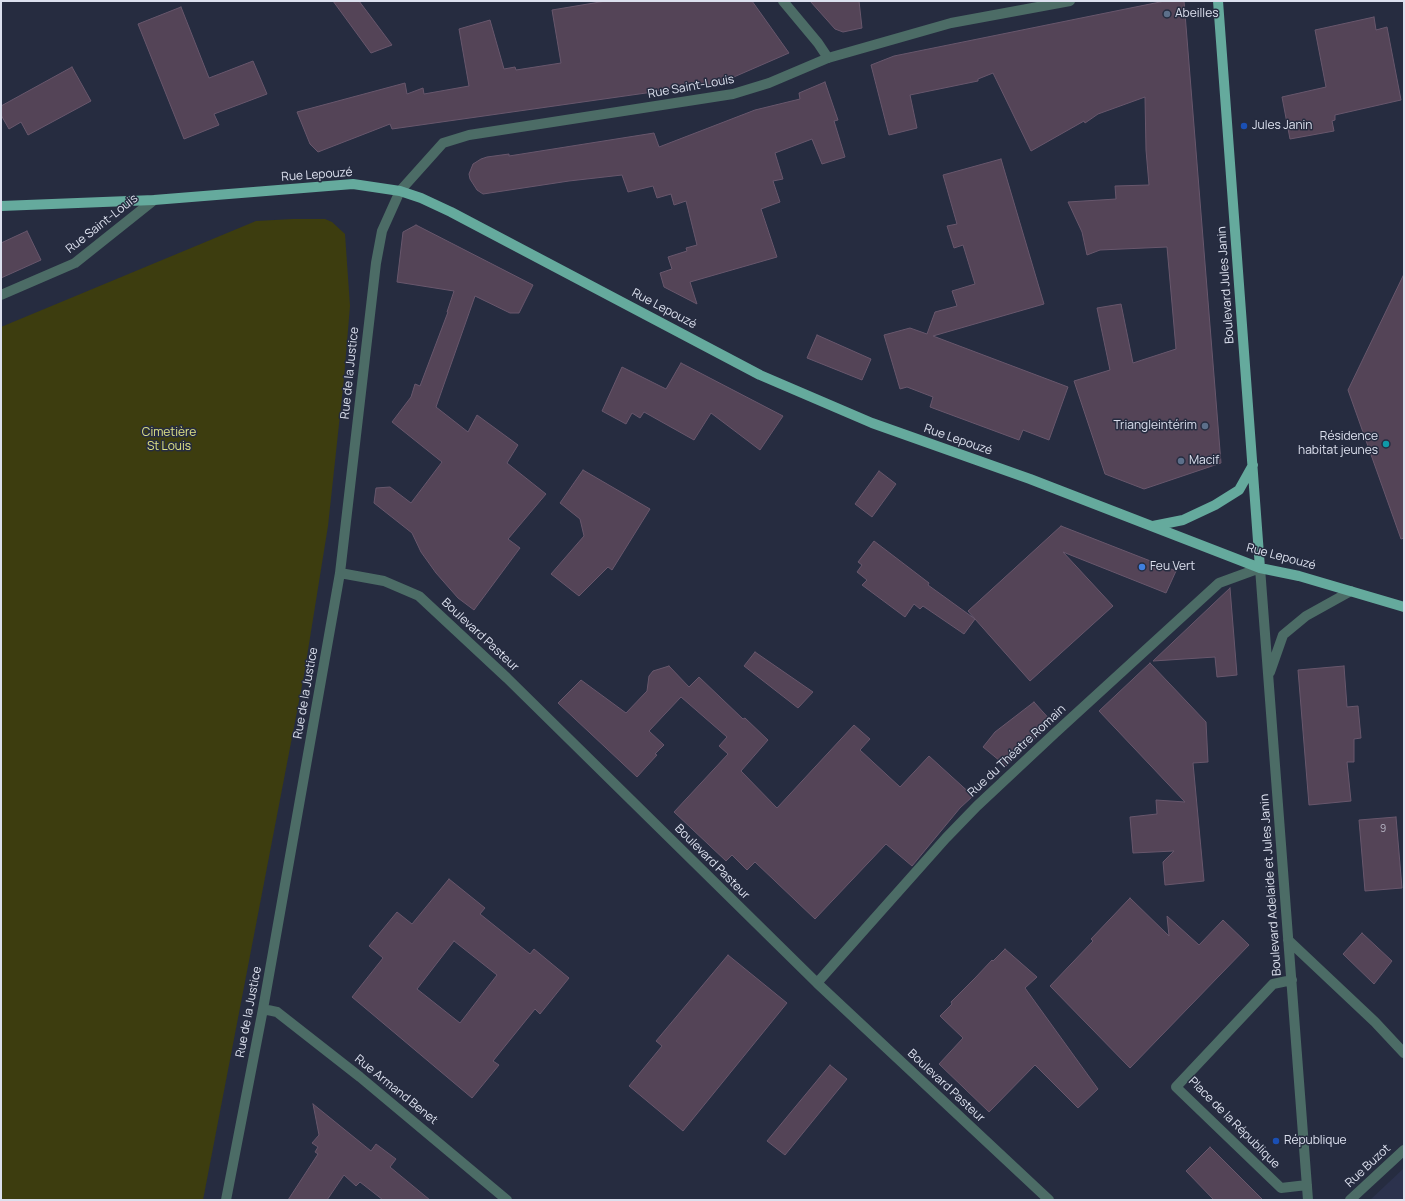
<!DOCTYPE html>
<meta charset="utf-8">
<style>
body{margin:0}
#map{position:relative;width:1405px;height:1201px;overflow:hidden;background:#262c40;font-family:Manrope,sans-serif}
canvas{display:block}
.frame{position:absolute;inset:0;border:2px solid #dce0ee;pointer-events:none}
</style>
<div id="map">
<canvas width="1405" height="1201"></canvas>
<div class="frame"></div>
</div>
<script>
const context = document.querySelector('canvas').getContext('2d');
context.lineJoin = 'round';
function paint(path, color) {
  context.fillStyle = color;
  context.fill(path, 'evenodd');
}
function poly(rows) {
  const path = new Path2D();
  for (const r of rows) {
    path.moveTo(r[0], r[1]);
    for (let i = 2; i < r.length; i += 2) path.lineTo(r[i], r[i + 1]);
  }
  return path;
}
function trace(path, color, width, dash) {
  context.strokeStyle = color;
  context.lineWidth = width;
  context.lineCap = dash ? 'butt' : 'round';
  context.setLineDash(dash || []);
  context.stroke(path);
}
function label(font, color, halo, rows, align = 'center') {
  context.font = font + ' Manrope,sans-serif';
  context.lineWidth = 3;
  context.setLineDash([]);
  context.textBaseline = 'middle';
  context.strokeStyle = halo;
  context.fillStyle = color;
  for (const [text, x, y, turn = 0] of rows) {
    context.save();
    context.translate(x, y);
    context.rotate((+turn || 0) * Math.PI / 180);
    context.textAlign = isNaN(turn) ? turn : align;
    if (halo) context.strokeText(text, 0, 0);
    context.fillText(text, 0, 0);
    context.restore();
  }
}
paint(poly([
 [1404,1168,1404,1200,1370,1200]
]), '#2c324d');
paint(poly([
 [293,219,325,219,332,222,345,234,350,306,344,378,328,526,304,675,203,1200,1,1200,1,327,256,221]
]), '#3d3d0f');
const building = poly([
 [333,1,359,1,392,45,371,53,333,1],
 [606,1,752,1,789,53,720,83,695,86,694,83,646,93,392,129,390,124,318,152,310,144,297,112,405,83,407,94,423,88,424,94,469,86,459,29,490,20,504,69,515,67,516,70,561,63,552,10,606,1],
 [810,1,859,1,862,28,843,32,835,29,810,1],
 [1165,1,1184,1,1221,463,1144,489,1105,474,1074,381,1110,370,1097,308,1121,304,1133,363,1176,349,1167,247,1100,250,1087,255,1082,232,1068,202,1116,199,1115,186,1149,185,1146,150,1145,97,1098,114,1085,123,1084,121,1031,151,993,73,978,79,978,81,910,95,917,128,889,135,871,65,894,56,1165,1],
 [181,7,209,78,253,61,267,94,214,114,219,125,184,139,138,24,181,7],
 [1374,17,1376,30,1387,27,1401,100,1335,115,1335,120,1332,121,1334,131,1290,139,1282,97,1326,87,1315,30,1374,17],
 [72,67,91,101,28,135,21,122,9,129,1,115,1,106,72,67],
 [825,82,838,120,834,121,845,157,822,164,812,139,775,153,783,179,773,181,780,202,761,209,777,257,690,282,697,304,664,287,660,273,672,269,668,257,687,251,686,248,697,245,686,201,674,205,671,194,657,198,653,186,628,192,622,175,569,181,483,194,477,190,470,179,469,174,473,164,481,159,487,157,509,154,509,156,654,133,659,147,755,110,800,99,799,93,825,82],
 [1001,159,1044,304,933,336,1068,387,1049,440,1023,430,1019,440,930,407,933,397,907,387,900,389,884,335,910,328,927,334,935,312,957,306,952,291,975,284,963,245,954,248,947,226,957,224,943,175,1001,159],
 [416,225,533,285,519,313,510,313,475,296,436,407,468,432,477,415,518,445,507,463,546,494,508,539,520,548,474,610,458,598,436,573,421,552,412,533,374,503,376,488,390,487,411,503,442,462,392,422,411,397,415,384,420,386,448,312,447,312,454,291,397,282,403,232,416,225],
 [27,231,41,260,1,278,1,243,27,231],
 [1404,274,1404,538,1401,539,1348,390,1404,274],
 [817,335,871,359,862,380,807,358,817,335],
 [681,363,783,416,760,450,711,413,694,440,644,412,640,418,632,413,626,424,602,411,622,367,666,389,681,363],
 [583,470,650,509,612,570,608,567,579,596,551,574,584,536,580,519,560,503,583,470],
 [879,471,896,484,872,517,855,504,879,471],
 [1061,526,1176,571,1166,593,1063,552,1113,606,1030,681,975,619,964,634,923,606,920,609,914,604,905,617,862,585,867,580,857,572,862,565,858,562,874,541,929,583,928,585,975,619,968,611,1061,526],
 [1230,588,1237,675,1217,677,1215,657,1153,661,1230,588],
 [755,652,813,692,798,708,744,666,755,652],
 [1150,663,1206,722,1208,762,1193,763,1204,881,1165,885,1163,862,1174,851,1133,853,1130,817,1157,814,1156,800,1185,802,1099,711,1150,663],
 [669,666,689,687,699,677,743,719,745,718,768,740,741,771,777,808,854,725,870,739,860,750,900,787,929,756,973,796,960,808,912,866,886,844,815,919,755,862,747,870,732,855,726,861,674,812,728,754,719,746,727,737,681,697,649,731,664,745,655,754,657,755,637,777,558,703,581,680,626,713,647,691,649,676,653,671,669,666],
 [1344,666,1347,707,1358,706,1361,738,1354,739,1354,762,1347,762,1351,801,1309,805,1298,670,1344,666],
 [1034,702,1052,722,1006,766,983,747,995,732,1034,702],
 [1396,817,1402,888,1365,891,1359,820,1396,817],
 [449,879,485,908,480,914,530,954,534,949,569,978,540,1014,535,1009,493,1061,499,1065,472,1098,352,997,383,958,369,946,397,912,412,924,449,879],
 [454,941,497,975,460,1023,417,989,454,941],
 [1130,898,1169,936,1167,916,1199,945,1223,920,1249,945,1130,1068,1050,986,1093,941,1091,939,1130,898],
 [1362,933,1392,961,1374,984,1343,954,1362,933],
 [1005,949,1037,977,1025,988,1098,1089,1078,1108,1035,1065,989,1112,939,1064,963,1038,940,1016,952,1004,951,1002,975,978,992,960,993,961,1005,949],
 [728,955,787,1003,683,1131,629,1086,662,1046,656,1041,728,955],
 [830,1065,847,1079,785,1155,767,1141,830,1065],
 [313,1104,371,1151,376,1144,396,1159,390,1167,430,1200,383,1200,360,1182,356,1186,344,1175,327,1200,288,1200,318,1154,315,1152,318,1147,312,1143,319,1135,313,1104],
 [1210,1147,1263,1200,1214,1200,1186,1171,1210,1147]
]);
paint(building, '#544457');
trace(building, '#68576c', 1);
trace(poly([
 [783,1,818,43,828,58],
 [1,295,75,263,154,200],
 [340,573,384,581,419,596,507,678,817,983,1049,1200],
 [1270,672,1283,635,1306,616,1351,591],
 [1288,940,1375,1022,1404,1053],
 [1292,980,1273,984,1176,1087,1281,1188,1307,1185],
 [817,983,946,838,977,806,1055,733,1219,583,1260,568,1308,1200],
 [263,1009,277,1012,360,1077,507,1200],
 [226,1200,263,1009,340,573,376,263,382,231,400,191,443,143,469,135,733,94,769,83,828,58,951,23,1070,1],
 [1350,1200,1404,1150]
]), '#4c6c66', 10);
trace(poly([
 [1218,1,1260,568],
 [1,206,154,200,353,184,400,191,421,198,451,212,760,375,872,423,1030,479,1260,568,1299,576,1404,607],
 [1153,526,1183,520,1215,505,1239,490,1253,465]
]), '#65aa9d', 10);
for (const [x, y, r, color] of [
 [1167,14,4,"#5c6f8a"],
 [1244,126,4,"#1a4fb4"],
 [1205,426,4,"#5c6f8a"],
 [1386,444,4,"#0f9aa8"],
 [1181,461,4,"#5c6f8a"],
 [1142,567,4,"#3f7fe0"],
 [1276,1141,4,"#1a4fb4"]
]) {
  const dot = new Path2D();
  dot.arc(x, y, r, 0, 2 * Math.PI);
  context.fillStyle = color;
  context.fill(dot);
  trace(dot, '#262c40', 1.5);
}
label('10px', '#bab9c8', null, [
 ["9",1383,829]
]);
label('12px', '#dce0ee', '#262c40', [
 ["Abeilles",1175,14],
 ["Jules Janin",1252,126],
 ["Triangleintérim",1197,426,"right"],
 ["Résidence",1378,437,"right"],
 ["habitat jeunes",1378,451,"right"],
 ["Macif",1189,461],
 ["Feu Vert",1150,567],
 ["République",1284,1141]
], 'left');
label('12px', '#dce0ee', '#262c40', [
 ["Rue Saint-Louis",691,87,-10],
 ["Rue Lepouzé",317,175,-4],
 ["Rue Saint-Louis",102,224,-38],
 ["Boulevard Jules Janin",1226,285,-94],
 ["Rue Lepouzé",664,309,28],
 ["Rue de la Justice",350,373,-84],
 ["Rue Lepouzé",958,440,19],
 ["Rue Lepouzé",1281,557,15],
 ["Boulevard Pasteur",480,635,43],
 ["Rue de la Justice",306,693,-80],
 ["Rue du Théatre Romain",1017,751,-43],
 ["Boulevard Pasteur",712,862,45],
 ["Boulevard Adelaide et Jules Janin",1271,885,-94],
 ["Rue de la Justice",249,1012,-79],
 ["Boulevard Pasteur",946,1086,43],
 ["Rue Armand Benet",396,1090,39],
 ["Place de la République",1234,1123,45],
 ["Rue Buzot",1368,1166,-43]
]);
label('12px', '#dfe285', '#262c40', [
 ["Cimetière",169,433],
 ["St Louis",169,447]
]);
</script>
